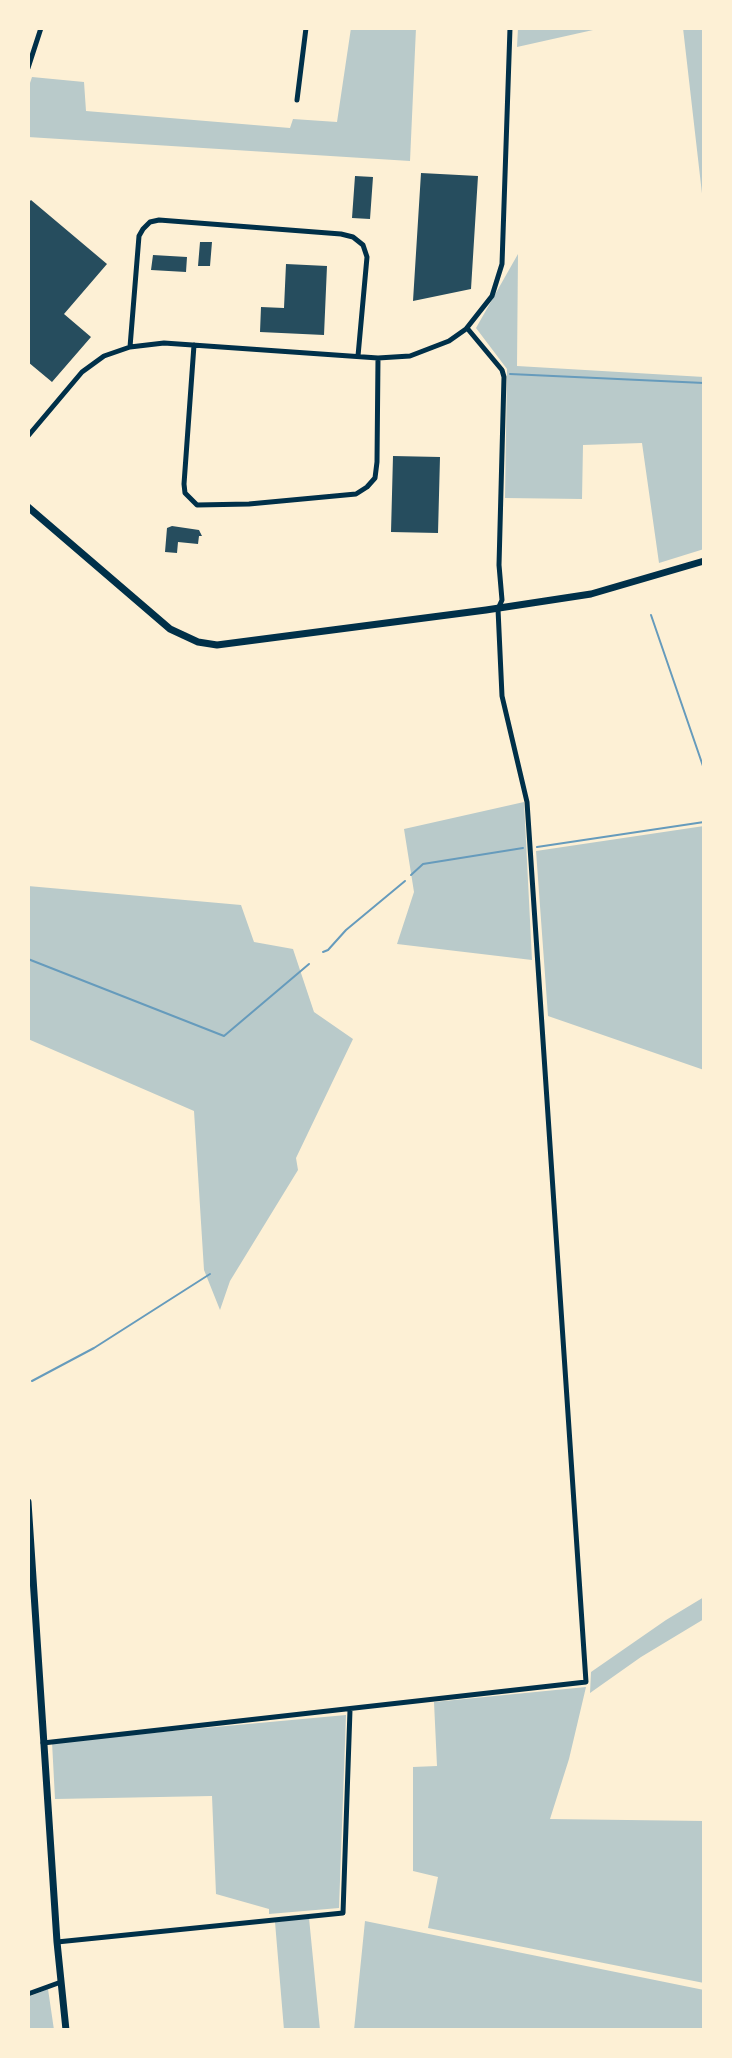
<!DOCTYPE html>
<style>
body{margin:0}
#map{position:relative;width:732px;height:2058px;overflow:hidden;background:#fdf0d5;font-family:Signika,sans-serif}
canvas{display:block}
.frame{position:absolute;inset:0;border:30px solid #fdf0d5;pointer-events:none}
</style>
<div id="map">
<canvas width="732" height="2058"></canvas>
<div class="frame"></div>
</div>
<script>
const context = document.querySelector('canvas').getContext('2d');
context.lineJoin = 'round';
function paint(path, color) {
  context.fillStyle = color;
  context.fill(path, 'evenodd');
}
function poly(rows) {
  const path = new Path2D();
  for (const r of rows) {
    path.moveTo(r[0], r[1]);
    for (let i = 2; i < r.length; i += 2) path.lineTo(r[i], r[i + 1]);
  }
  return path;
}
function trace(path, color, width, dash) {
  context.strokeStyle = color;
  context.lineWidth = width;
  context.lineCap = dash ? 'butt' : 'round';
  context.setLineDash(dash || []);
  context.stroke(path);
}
paint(poly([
 [351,28,416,28,410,161,28,137,28,89,32,77,84,82,86,111,290,128,293,119,337,122],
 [518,28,602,28,517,47],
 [683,28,704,28,704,211],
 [518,254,517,366,704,377,704,549,659,563,642,443,583,445,582,499,505,498,507,369,476,328],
 [524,802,532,960,397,944,414,892,404,829],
 [704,826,704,1070,548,1016,536,851],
 [28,886,241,905,254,942,293,949,314,1012,353,1039,296,1158,298,1170,230,1281,220,1310,204,1270,194,1111,28,1039],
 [704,1597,704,1619,641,1657,590,1693,591,1672,666,1620],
 [586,1687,569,1759,550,1819,704,1821,704,1983,428,1928,438,1877,413,1871,413,1767,437,1766,434,1702],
 [346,1715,339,1908,269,1914,269,1909,216,1894,212,1796,55,1799,52,1742],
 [309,1918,320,2030,284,2030,275,1922],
 [365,1921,704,1990,704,2030,354,2030],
 [48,1989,54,2030,28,2030,28,1997]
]), '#b9caca');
trace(poly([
 [510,374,704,383],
 [651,615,704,769],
 [537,847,704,822],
 [411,875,423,864,523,848],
 [323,952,328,950,346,930,405,881],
 [28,959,224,1036,309,964],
 [32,1381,94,1348,210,1274]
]), '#669bbc', 2);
paint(poly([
 [421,173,478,176,471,289,413,301],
 [355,176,373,177,370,219,352,218],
 [31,200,107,264,64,314,91,337,52,382,28,362,28,203],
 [200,242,212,242,210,266,198,266],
 [153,255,187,257,186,272,151,270],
 [286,264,327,266,324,335,260,332,261,307,284,308],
 [393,456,440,457,438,533,391,532],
 [172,526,199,530,202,536,199,536,198,544,178,542,177,553,165,552,167,528]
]), '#264d5e');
trace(poly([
 [28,68,41,28],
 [297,100,306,28],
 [194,345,184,484,185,493,197,505,249,504,356,494,367,487,375,478,377,462,378,358],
 [130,347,139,236,143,229,150,222,159,220,341,234,353,237,363,245,367,257,358,356],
 [28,436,82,372,104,356,130,347,164,343,378,358,410,356,449,341,466,329,492,296,502,264,510,28],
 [43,1743,586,1682,527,802,502,696,498,609,502,600,499,565,504,377,502,370,467,328],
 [57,1942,343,1913,350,1710],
 [28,1994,61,1982]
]), '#003049', 5);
trace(poly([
 [28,507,170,629,198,642,217,645,486,610,591,594,704,561],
 [28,1502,57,1942,66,2030]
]), '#003049', 7);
</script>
